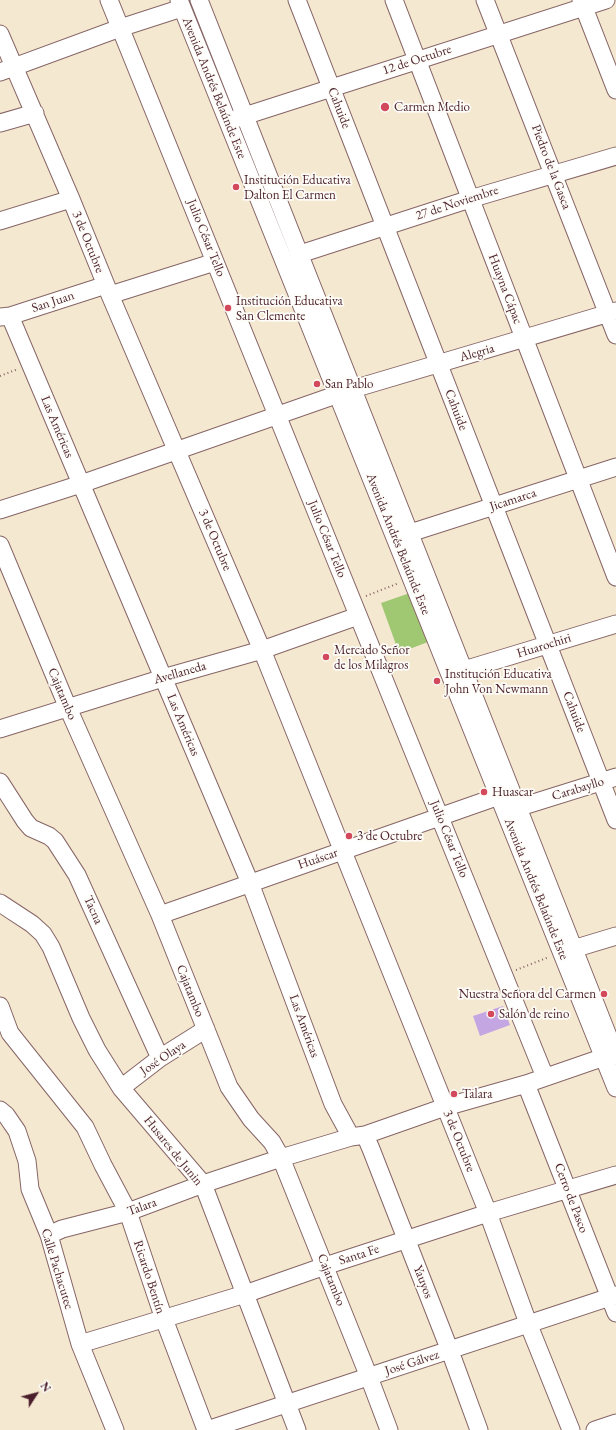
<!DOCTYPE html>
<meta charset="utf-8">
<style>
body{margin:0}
#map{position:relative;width:616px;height:1430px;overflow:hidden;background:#f5e8d1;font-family:"EB Garamond",serif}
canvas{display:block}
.north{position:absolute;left:16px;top:1374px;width:40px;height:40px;-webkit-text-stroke:3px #fdfcf7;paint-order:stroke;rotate:54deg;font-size:11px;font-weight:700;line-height:16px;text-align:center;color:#4a1f2b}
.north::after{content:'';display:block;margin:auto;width:14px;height:18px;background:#4a1f2b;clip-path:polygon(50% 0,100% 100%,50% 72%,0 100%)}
</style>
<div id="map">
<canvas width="616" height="1430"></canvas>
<div class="north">N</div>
</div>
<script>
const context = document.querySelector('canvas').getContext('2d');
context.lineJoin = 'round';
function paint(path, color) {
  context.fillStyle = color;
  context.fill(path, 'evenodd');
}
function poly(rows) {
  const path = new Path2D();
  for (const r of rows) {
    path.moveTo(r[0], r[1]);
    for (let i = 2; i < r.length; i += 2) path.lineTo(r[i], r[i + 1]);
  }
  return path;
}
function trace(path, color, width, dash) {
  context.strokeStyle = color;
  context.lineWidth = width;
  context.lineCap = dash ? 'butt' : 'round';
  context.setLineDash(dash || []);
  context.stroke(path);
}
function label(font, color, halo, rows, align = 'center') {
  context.font = font + ' "EB Garamond",serif';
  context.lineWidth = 3.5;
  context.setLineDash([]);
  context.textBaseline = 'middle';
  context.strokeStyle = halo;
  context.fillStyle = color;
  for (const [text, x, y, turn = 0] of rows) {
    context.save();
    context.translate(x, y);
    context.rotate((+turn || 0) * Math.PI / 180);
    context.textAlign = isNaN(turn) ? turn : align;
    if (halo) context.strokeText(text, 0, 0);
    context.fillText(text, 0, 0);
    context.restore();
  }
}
paint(poly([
 [410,593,428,642,399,653,381,603]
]), '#a0c772');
paint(poly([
 [503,1006,510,1025,480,1036,473,1016]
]), '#c4a6e3');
const minor = poly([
 [109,0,545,1077],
 [179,0,616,1088],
 [199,0,616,1056],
 [297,0,616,820],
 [394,0,616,577],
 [485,0,616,335],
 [581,0,616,90],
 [0,34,71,199,110,295,262,650,488,1213,528,1323,571,1430],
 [0,72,120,28,182,8],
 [235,119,606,0],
 [0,123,35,113],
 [0,221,71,199],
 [300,254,470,199,616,156],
 [110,295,215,262],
 [10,316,250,883,333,1104,351,1137],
 [0,317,10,316,106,285],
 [0,510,81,484,353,389,616,311],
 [410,533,616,467],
 [0,545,68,708,160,915,229,1087,251,1119,272,1142,281,1158,369,1377,389,1430],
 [454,673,616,624],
 [0,729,163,678,262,650,358,616],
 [0,782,25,821,31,828,49,836,55,841,77,875,160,1058],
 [517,808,616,777],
 [0,903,32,924,43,934,51,947,81,1018,97,1050,121,1088,203,1184,297,1430],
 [160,915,499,796],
 [563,952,616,936],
 [0,1006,10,1033,85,1127,103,1165,128,1212,164,1319,206,1430],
 [526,1084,616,1313],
 [121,1088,160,1058,206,1029],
 [0,1110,6,1115,17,1131,27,1161,30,1189,49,1235,80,1344,115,1430],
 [365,1135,371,1149,450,1351,479,1430],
 [49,1235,62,1229,128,1212,203,1184,281,1158,351,1137,365,1135,445,1107,526,1084,613,1054],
 [80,1344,245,1294,325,1266,488,1213,616,1175],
 [207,1430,616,1295],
 [595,1430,616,1423]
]);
trace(minor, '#866565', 19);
trace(poly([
 [0,376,18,369],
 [366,596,399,583],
 [516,970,549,957]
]), '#866565', 2, [1, 3]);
trace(minor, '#fff', 17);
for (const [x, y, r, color] of [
 [385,107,5,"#d1495b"],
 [236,187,4,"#d1495b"],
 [228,308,4,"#d1495b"],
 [317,384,4,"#d1495b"],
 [326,657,4,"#d1495b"],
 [437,681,4,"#d1495b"],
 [484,792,4,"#d1495b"],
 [349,836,4,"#d1495b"],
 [604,994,4,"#d1495b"],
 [491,1014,4,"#d1495b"],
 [454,1094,4,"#d1495b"]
]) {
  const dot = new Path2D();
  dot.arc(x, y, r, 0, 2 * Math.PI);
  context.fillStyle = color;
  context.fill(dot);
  trace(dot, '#fdfcf7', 1.5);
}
label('13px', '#4a1f2b', '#fdfcf7', [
 ["12 de Octubre",417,60,-18],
 ["Avenida Andrés Belaúnde Este",214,88,68],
 ["Cahuide",339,108,69],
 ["Piedro de la Gasca",551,167,69],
 ["27 de Noviembre",457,203,-18],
 ["Julio César Tello",206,238,68],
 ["3 de Octubre",88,242,68],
 ["Huayna Cápac",505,289,69],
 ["San Juan",53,302,-18],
 ["Alegria",477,353,-16],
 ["Cahuide",456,410,69],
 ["Las Américas",57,427,67],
 ["Jicamarca",513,500,-18],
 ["Julio César Tello",327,539,68],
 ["3 de Octubre",215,540,67],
 ["Avenida Andrés Belaúnde Este",398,544,68],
 ["Huarochiri",544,646,-17],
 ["Avellaneda",180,673,-16],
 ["Cajatambo",62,694,67],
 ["Cahuide",574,712,69],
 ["Las Américas",183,725,67],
 ["Carabayllo",578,789,-17],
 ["Julio César Tello",449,839,68],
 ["Huáscar",318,859,-19],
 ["Avenida Andrés Belaúnde Este",536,889,68],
 ["Tacna",93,910,66],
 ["Cajatambo",190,991,68],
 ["Las Américas",304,1026,70],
 ["José Olaya",163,1058,-34],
 ["3 de Octubre",459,1141,68],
 ["Husares de Junin",173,1151,51],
 ["Cerro de Pasco",571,1198,69],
 ["Talara",142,1207,-20],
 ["Santa Fe",359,1255,-18],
 ["Calle Pachacutec",57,1269,73],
 ["Ricardo Bentín",149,1277,72],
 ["Cajatambo",331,1280,68],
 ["Yauyos",423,1282,69],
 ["José Gálvez",412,1363,-18]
]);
label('13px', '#4a1f2b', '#fdfcf7', [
 ["Carmen Medio",394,107],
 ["Institución Educativa",244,180],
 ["Dalton El Carmen",244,195],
 ["Institución Educativa",236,301],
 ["San Clemente",236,316],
 ["San Pablo",325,384],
 ["Mercado Señor",334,650],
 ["de los Milagros",334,665],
 ["Institución Educativa",445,674],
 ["John Von Newmann",445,689],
 ["Huascar",492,792],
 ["3 de Octubre",357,836],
 ["Nuestra Señora del Carmen",596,994,"right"],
 ["Salón de reino",499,1014],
 ["Talara",462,1094]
], 'left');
</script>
